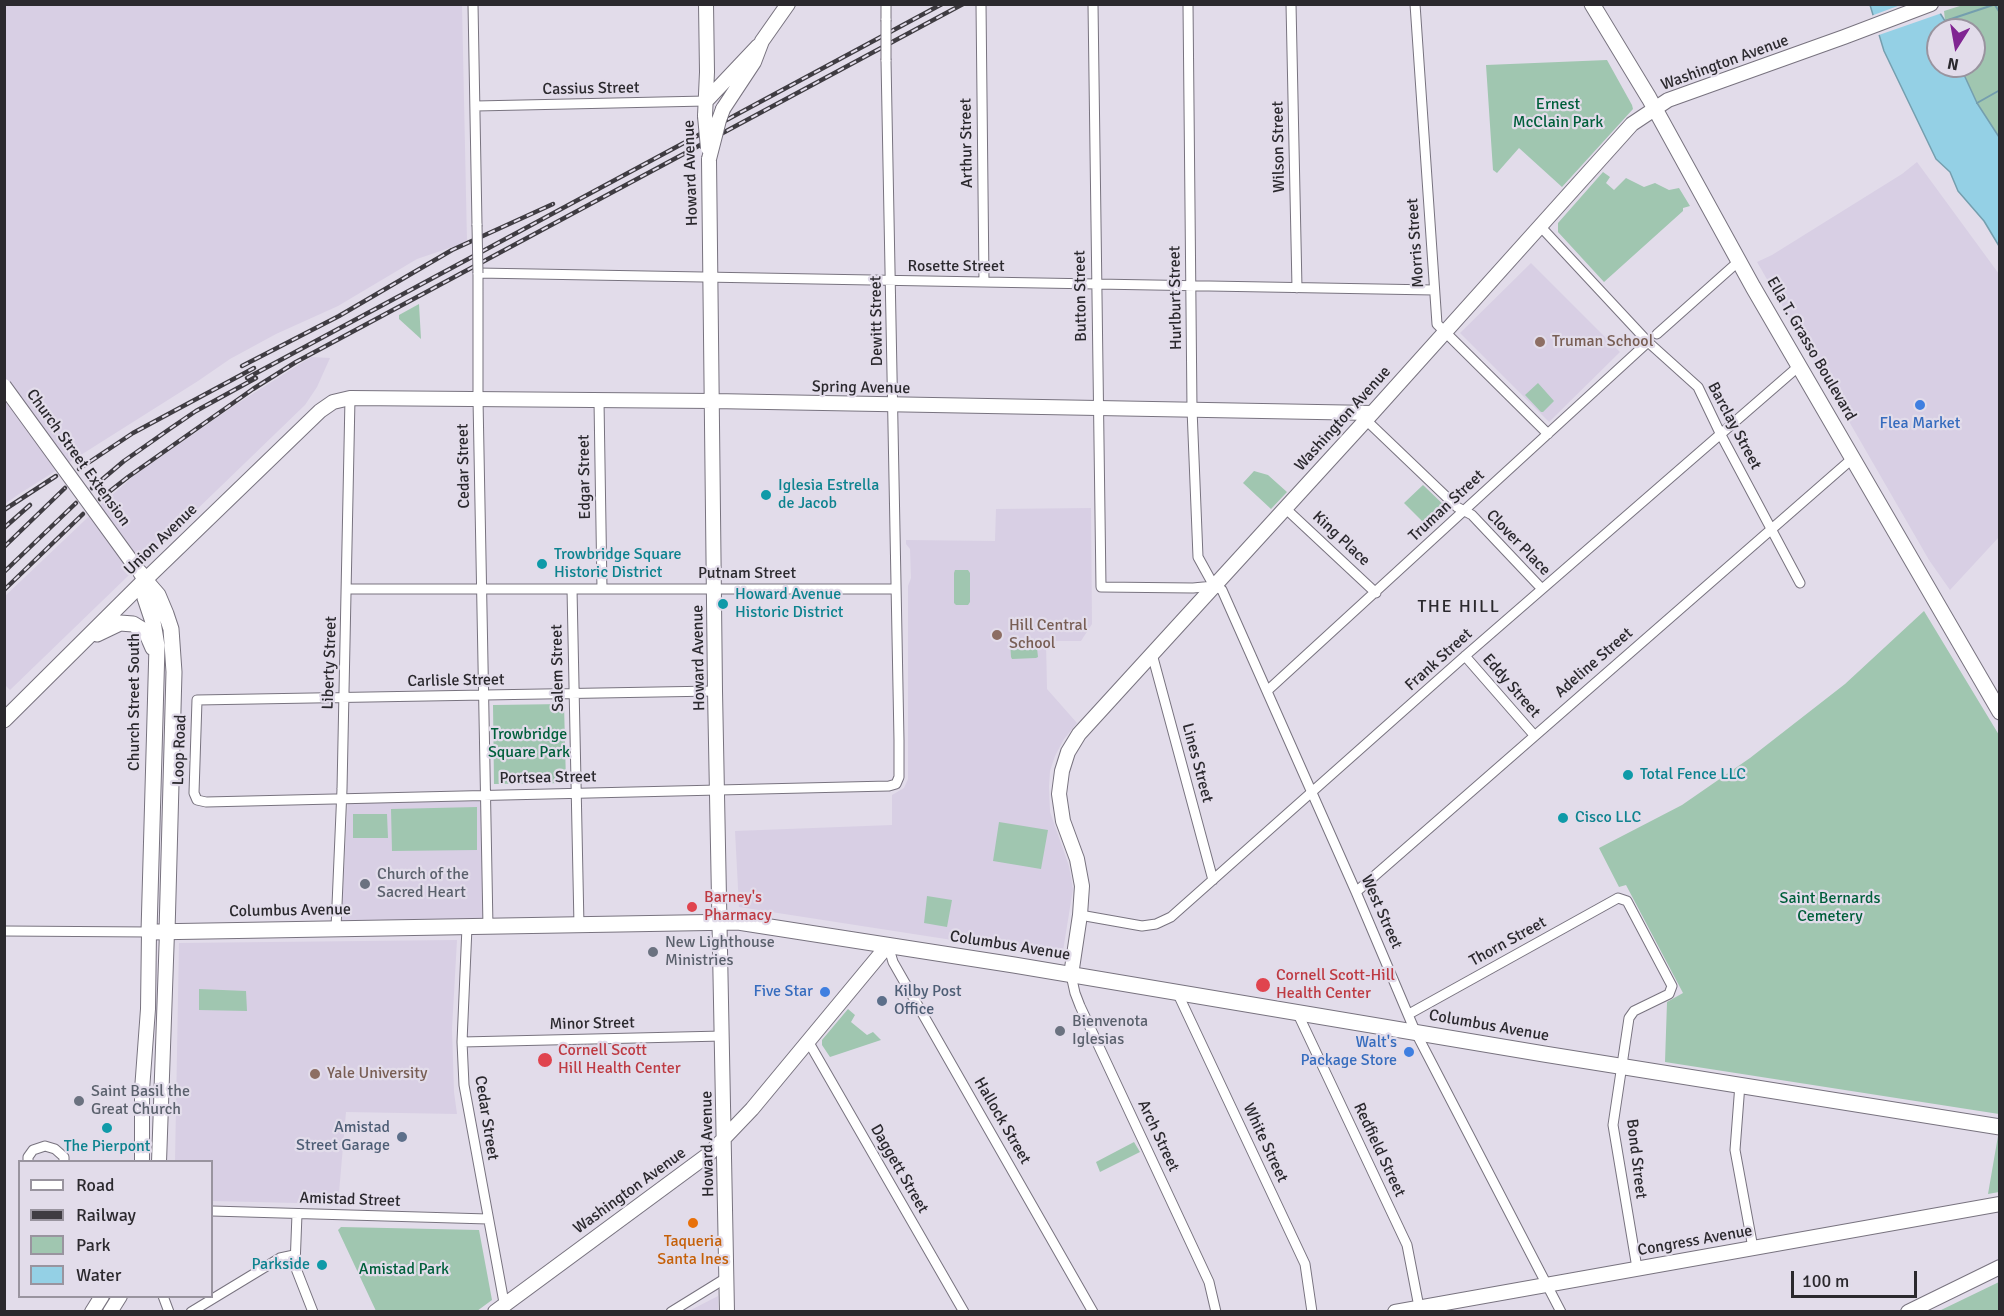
<!DOCTYPE html>
<style>
body{margin:0}
#map{position:relative;width:2004px;height:1316px;overflow:hidden;background:#e2dcea;font-family:Signika,sans-serif}
canvas{display:block}
.frame{position:absolute;inset:0;border:6px solid #2b292e;pointer-events:none}
.legend{position:absolute;left:18px;top:1160px;width:195px;height:138px;box-sizing:border-box;background:#e2dcea;border:2px solid #99949f;margin:0;padding:8px 10px;list-style:none;font-size:18px;color:#2b292e}
.legend li{display:flex;align-items:center;gap:12px;height:30px}
.legend b{width:30px;border:2px solid #99949f}
.north{position:absolute;left:1926px;top:18px;width:60px;height:60px;box-sizing:border-box;background:#e2dcea;border:2px solid #99949f;border-radius:50%;rotate:191deg;font-size:16px;font-weight:700;line-height:24px;text-align:center;color:#2b292e}
.north::after{content:'';display:block;margin:auto;width:21px;height:27px;background:#802592;clip-path:polygon(50% 0,100% 100%,50% 72%,0 100%)}
.scale{position:absolute;left:1791px;top:1271px;width:126px;height:27px;box-sizing:border-box;border:3px solid #2b292e;border-top:0;padding-left:8px;font-size:18px;line-height:21px;white-space:nowrap;color:#2b292e;-webkit-text-stroke:4px #e2dcea;paint-order:stroke}
</style>
<div id="map">
<canvas width="2004" height="1316"></canvas>
<div class="frame"></div>
<ul class="legend">
<li><b style="height:8px;background:#fff"></b>Road</li>
<li><b style="height:8px;background:#3f3c42"></b>Railway</li>
<li><b style="height:16px;background:#a0c6b0"></b>Park</li>
<li><b style="height:16px;background:#94d0e5"></b>Water</li>
</ul>
<div class="north">N</div>
<div class="scale">100 m</div>
</div>
<script>
const context = document.querySelector('canvas').getContext('2d');
context.lineJoin = 'round';
function paint(path, color) {
  context.fillStyle = color;
  context.fill(path, 'evenodd');
}
function poly(rows) {
  const path = new Path2D();
  for (const r of rows) {
    path.moveTo(r[0], r[1]);
    for (let i = 2; i < r.length; i += 2) path.lineTo(r[i], r[i + 1]);
  }
  return path;
}
function trace(path, color, width, dash) {
  context.strokeStyle = color;
  context.lineWidth = width;
  context.lineCap = dash ? 'butt' : 'round';
  context.setLineDash(dash || []);
  context.stroke(path);
}
function label(font, color, halo, rows, align = 'center') {
  context.font = font + ' Signika,sans-serif';
  context.lineWidth = 4.5;
  context.setLineDash([]);
  context.textBaseline = 'middle';
  context.strokeStyle = halo;
  context.fillStyle = color;
  for (const [text, x, y, turn = 0] of rows) {
    context.save();
    context.translate(x, y);
    context.rotate((+turn || 0) * Math.PI / 180);
    context.textAlign = isNaN(turn) ? turn : align;
    if (halo) context.strokeText(text, 0, 0);
    context.fillText(text, 0, 0);
    context.restore();
  }
}
paint(poly([
 [5,5,462,5,467,242,417,259,338,306,276,334,230,359,198,381,19,494,5,504],
 [1917,162,1999,274,1999,537,1950,590,1929,560,1757,262,1772,255,1902,174],
 [1531,263,1620,352,1549,422,1460,333],
 [311,357,330,358,317,387,305,405,10,690,5,685,4,597,105,501,136,474,235,405],
 [1091,508,1092,624,1081,641,1046,641,1047,689,1077,723,1064,739,1055,756,1050,771,1049,787,1050,812,1069,866,1073,889,1062,957,739,907,735,831,892,825,892,795,904,788,908,779,908,586,911,578,910,549,906,544,906,540,995,541,996,509],
 [485,794,488,927,341,928,348,798],
 [457,940,452,1029,454,1092,457,1114,346,1112,338,1204,212,1201,212,1162,175,1162,179,943],
 [718,1296,718,1311,689,1311]
]), '#d8cfe4');
paint(poly([
 [1963,5,1999,5,1999,137,1977,103,1960,66,1974,66,1974,30,1946,30,1944,11],
 [1607,60,1632,105,1633,109,1562,187,1519,148,1497,173,1493,170,1486,65],
 [1603,172,1610,177,1606,183,1614,190,1626,178,1644,187,1655,183,1669,190,1679,188,1690,206,1683,208,1683,211,1604,282,1558,232,1558,223],
 [419,304,421,339,399,319,399,315],
 [1538,383,1554,401,1543,412,1541,412,1525,395],
 [1254,471,1268,475,1287,492,1271,509,1243,483],
 [1423,485,1449,510,1430,529,1404,503],
 [955,570,968,570,970,573,970,602,968,605,956,605,954,603,954,573],
 [1924,611,1999,735,1999,1114,1665,1062,1667,1002,1683,993,1626,885,1619,887,1599,848,1682,805,1750,758,1845,684],
 [1012,639,1036,639,1038,657,1036,658,1012,659,1011,657,1010,641],
 [564,704,566,783,494,784,493,705],
 [477,807,477,850,392,851,391,809],
 [353,814,387,814,388,838,353,838],
 [999,822,1048,830,1041,869,993,861],
 [927,896,952,900,947,927,924,923],
 [199,989,246,991,247,1011,199,1010],
 [848,1009,855,1015,851,1022,867,1035,873,1032,881,1040,830,1057,822,1045,822,1040],
 [1998,1136,2000,1137,1999,1192,1988,1194],
 [1134,1142,1140,1152,1100,1172,1096,1162],
 [341,1227,479,1230,492,1300,477,1311,376,1311,338,1230],
 [1999,1282,1999,1311,1939,1311]
]), '#a0c6b0');
const water = poly([
 [1870,5,1935,5,1945,21,1946,30,1938,30,1938,66,1960,66,1977,103,1999,137,1999,246,1984,221,1958,191,1950,172,1936,159,1884,51,1870,5]
]);
paint(water, '#94d0e5');
trace(water, '#749eae', 1.5);
paint(poly([
 [1903,4,1938,4,1942,13,1876,36,1871,16]
]), '#e2dcea');
trace(poly([
 [1995,5,2000,13],
 [1945,21,1996,4],
 [1977,103,2000,90]
]), '#749eae', 2);
const street = poly([
 [473,4,477,225],
 [981,4,984,282],
 [1093,4,1101,587,1193,588,1214,586],
 [1188,4,1192,409,1198,557,1214,586,1222,590,1356,892,1415,1031,1561,1312],
 [1291,4,1297,288],
 [1415,4,1437,324,1548,434],
 [886,20,886,4],
 [476,106,706,101],
 [1540,226,1648,342,1698,387,1721,435,1800,583],
 [1657,334,1739,261],
 [599,401,602,589],
 [1366,420,1457,507,1472,515,1542,589],
 [1285,508,1376,593],
 [347,589,896,589],
 [572,589,579,926],
 [1152,654,1213,880],
 [1465,656,1534,735],
 [715,691,197,700,194,793,197,800,206,802,889,786,896,784,899,777,899,740,886,60],
 [1267,691,1648,342],
 [1356,892,1853,458],
 [1080,915,1142,926,1156,924,1171,917,1465,656,1799,366],
 [467,927,462,1042,464,1085,505,1308],
 [488,927,478,399,478,273,1434,290],
 [336,928,342,789,350,398],
 [4,931,149,932],
 [888,945,893,962,1093,1312],
 [1071,975,1075,993,1080,1006,1209,1282,1216,1312],
 [1177,992,1305,1264,1312,1312],
 [1297,1012,1407,1245,1419,1307],
 [1409,1014,1618,898,1627,901,1672,986,1669,994,1634,1011,1629,1018,1613,1125,1637,1268],
 [808,1041,964,1312],
 [462,1042,723,1036],
 [1740,1084,1735,1150,1753,1248],
 [28,1162,28,1157,33,1150,45,1146,55,1149,64,1157,64,1162],
 [212,1211,488,1219],
 [297,1214,295,1266,313,1312],
 [163,1296,169,1312],
 [191,1312,280,1258,294,1255],
 [671,1312,726,1278]
]);
const secondary = poly([
 [706,101,758,46],
 [723,109,754,62,762,41,788,4],
 [705,116,707,72,706,4],
 [709,159,715,691,727,1312],
 [140,572,145,580,320,411,333,402,350,398,713,401,1372,413],
 [1071,975,1080,915,1082,886,1077,859,1063,821,1059,794,1062,771,1068,752,1079,734,1366,420,1632,124,1668,100,1844,37,1931,4],
 [142,1162,142,1090,148,1009,149,932],
 [159,1162,167,932],
 [92,1312,102,1296],
 [110,1312,120,1296],
 [495,1312,709,1154,752,1109,888,945],
 [1395,1312,2000,1204],
 [1908,1312,2000,1267]
]);
const primary = poly([
 [1592,4,1649,98,1753,287,2000,712],
 [145,580,145,598,153,622,157,646,149,932,738,922,1014,965,1544,1054,2000,1127],
 [145,580,158,595,166,614,171,629,174,672,167,932],
 [97,634,120,623,133,624,146,632,153,648],
 [4,720,145,580]
]);
trace(street, '#78737f', 11);
trace(secondary, '#78737f', 16);
trace(primary, '#78737f', 17);
trace(street, '#fff', 9);
trace(secondary, '#fff', 14);
trace(primary, '#fff', 15);
const rail = poly([
 [242,366,339,316,452,250,553,204],
 [247,378,942,4],
 [79,469,133,433,254,368],
 [92,488,124,461,171,428,196,411,256,378],
 [100,499,128,477,253,389,296,362,963,4],
 [4,510,56,476],
 [4,528,30,505],
 [4,547,65,488],
 [4,572,76,503],
 [4,590,83,514]
]);
trace(rail, '#3f3c42', 4.5);
trace(rail, '#e2dcea', 2, [7]);
const streetBridge = poly([
 [886,20,886,60],
 [477,225,478,273]
]);
const secondaryBridge = poly([
 [705,116,708,148],
 [709,159,719,120,723,109],
 [4,386,137,569]
]);
trace(streetBridge, '#78737f', 11, []);
trace(secondaryBridge, '#78737f', 16, []);
trace(streetBridge, '#fff', 9);
trace(secondaryBridge, '#fff', 14);
for (const [x, y, r, color] of [
 [1540,342,6,"#8d6e63"],
 [1920,405,6,"#3f7fe0"],
 [766,495,6,"#0f9aa8"],
 [542,564,6,"#0f9aa8"],
 [723,604,6,"#0f9aa8"],
 [997,635,6,"#8d6e63"],
 [1628,775,6,"#0f9aa8"],
 [1563,818,6,"#0f9aa8"],
 [365,884,6,"#6b7280"],
 [692,907,6,"#e0444e"],
 [653,952,6,"#6b7280"],
 [1263,985,8,"#e0444e"],
 [825,992,6,"#3f7fe0"],
 [882,1001,6,"#5c6f8a"],
 [1060,1031,6,"#6b7280"],
 [1409,1052,6,"#3f7fe0"],
 [545,1060,8,"#e0444e"],
 [315,1074,6,"#8d6e63"],
 [79,1101,6,"#6b7280"],
 [107,1128,6,"#0f9aa8"],
 [402,1137,6,"#5c6f8a"],
 [693,1223,6,"#e8710a"],
 [322,1265,6,"#0f9aa8"]
]) {
  const dot = new Path2D();
  dot.arc(x, y, r, 0, 2 * Math.PI);
  context.fillStyle = color;
  context.fill(dot);
  trace(dot, '#e2dcea', 2);
}
label('16px', '#2b292e', '#e2dcea', [
 ["Washington Avenue",1725,63,-20],
 ["Cassius Street",591,89,-1],
 ["Arthur Street",967,143,-91],
 ["Wilson Street",1279,147,-91],
 ["Howard Avenue",691,173,-92],
 ["Morris Street",1416,243,-94],
 ["Rosette Street",956,267],
 ["Button Street",1081,296,-91],
 ["Hurlburt Street",1176,298,-91],
 ["Dewitt Street",877,321,-91],
 ["Ella T. Grasso Boulevard",1811,349,60],
 ["Spring Avenue",861,388,1],
 ["Washington Avenue",1343,419,-48],
 ["Barclay Street",1734,426,62],
 ["Church Street Extension",78,458,54],
 ["Cedar Street",464,466,-91],
 ["Edgar Street",585,477,-91],
 ["Truman Street",1447,506,-43],
 ["King Place",1341,539,43],
 ["Union Avenue",161,540,-44],
 ["Clover Place",1518,543,46],
 ["Putnam Street",747,574],
 ["Howard Avenue",699,658,-91],
 ["Frank Street",1439,660,-42],
 ["Liberty Street",330,663,-88],
 ["Adeline Street",1594,663,-41],
 ["Salem Street",558,668,-91],
 ["Carlisle Street",456,681,-1],
 ["Eddy Street",1511,686,49],
 ["Church Street South",135,702,-90],
 ["Loop Road",180,750,-88],
 ["Lines Street",1197,763,75],
 ["Portsea Street",548,778,-1],
 ["Columbus Avenue",290,911,-1],
 ["West Street",1381,912,66],
 ["Thorn Street",1508,942,-29],
 ["Columbus Avenue",1010,946,9],
 ["Minor Street",592,1024,-1],
 ["Columbus Avenue",1489,1026,10],
 ["Cedar Street",486,1118,81],
 ["Hallock Street",1002,1121,60],
 ["Arch Street",1158,1136,65],
 ["White Street",1265,1143,65],
 ["Howard Avenue",708,1144,-91],
 ["Redfield Street",1379,1150,65],
 ["Bond Street",1636,1159,83],
 ["Daggett Street",899,1169,60],
 ["Washington Avenue",630,1191,-36],
 ["Amistad Street",350,1200,2],
 ["Congress Avenue",1695,1241,-10]
]);
label('16px', '#005f3b', '#e2dcea', [
 ["Ernest",1558,105],
 ["McClain Park",1558,123],
 ["Trowbridge",529,735],
 ["Square Park",529,753],
 ["Saint Bernards",1830,899],
 ["Cemetery",1830,917],
 ["Amistad Park",404,1270]
]);
label('16px', '#785e54', '#e2dcea', [
 ["Truman School",1552,342],
 ["Hill Central",1009,626],
 ["School",1009,644],
 ["Yale University",327,1074]
], 'left');
label('16px', '#366cbe', '#e2dcea', [
 ["Flea Market",1920,424,"center"],
 ["Five Star",813,992],
 ["Walt's",1397,1043],
 ["Package Store",1397,1061]
], 'right');
label('16px', '#0d838f', '#e2dcea', [
 ["Iglesia Estrella",778,486],
 ["de Jacob",778,504],
 ["Trowbridge Square",554,555],
 ["Historic District",554,573],
 ["Howard Avenue",735,595],
 ["Historic District",735,613],
 ["Total Fence LLC",1640,775],
 ["Cisco LLC",1575,818],
 ["The Pierpont",107,1147,"center"],
 ["Parkside",310,1265,"right"]
], 'left');
label('16px', '#5b616d', '#e2dcea', [
 ["Church of the",377,875],
 ["Sacred Heart",377,893],
 ["New Lighthouse",665,943],
 ["Ministries",665,961],
 ["Bienvenota",1072,1022],
 ["Iglesias",1072,1040],
 ["Saint Basil the",91,1092],
 ["Great Church",91,1110]
], 'left');
label('16px', '#be3a42', '#e2dcea', [
 ["Barney's",704,898],
 ["Pharmacy",704,916],
 ["Cornell Scott-Hill",1276,976],
 ["Health Center",1276,994],
 ["Cornell Scott",558,1051],
 ["Hill Health Center",558,1069]
], 'left');
label('16px', '#4e5e75', '#e2dcea', [
 ["Kilby Post",894,992],
 ["Office",894,1010],
 ["Amistad",390,1128,"right"],
 ["Street Garage",390,1146,"right"]
], 'left');
label('16px', '#c56008', '#e2dcea', [
 ["Taqueria",693,1242],
 ["Santa Ines",693,1260]
]);
context.letterSpacing = '1.5px';
label('18px', '#2b292e', '#e2dcea', [
 ["THE HILL",1459,607]
]);
context.letterSpacing = '0px';
</script>
